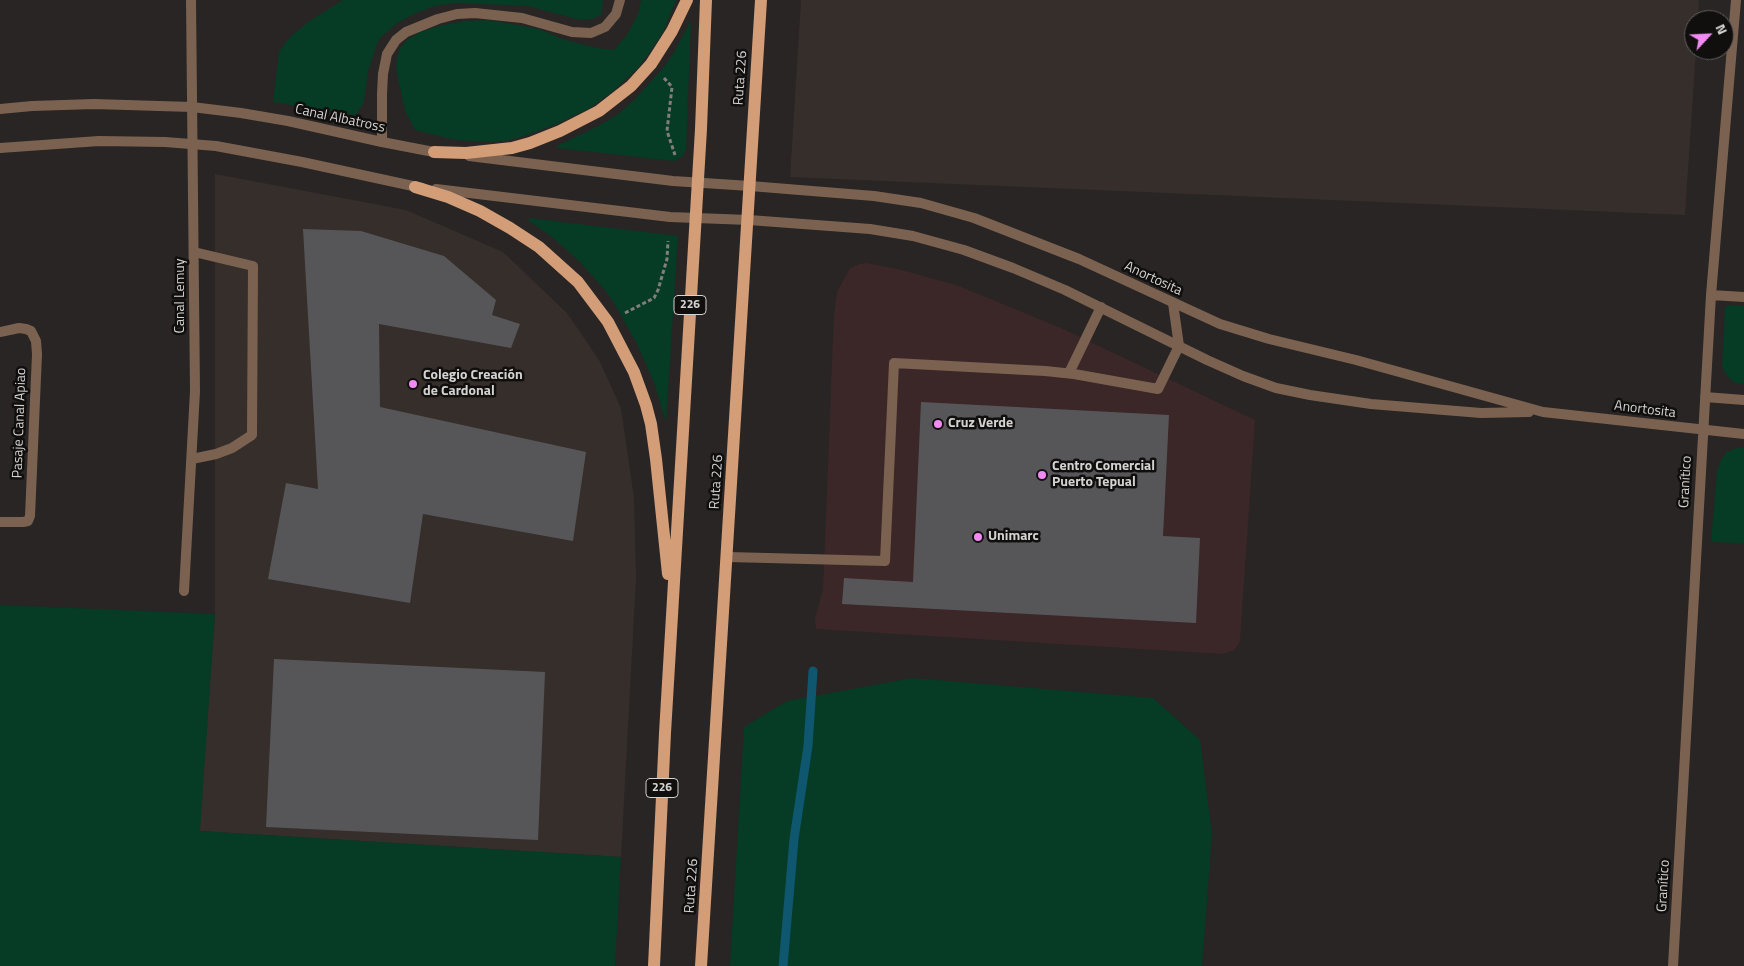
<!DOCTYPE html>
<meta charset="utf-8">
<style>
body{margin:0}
#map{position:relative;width:1744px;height:966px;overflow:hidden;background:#282524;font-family:"Titillium Web",sans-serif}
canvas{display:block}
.north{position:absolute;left:1684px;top:10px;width:50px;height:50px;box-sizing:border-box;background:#100f0e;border:1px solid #5f5d5c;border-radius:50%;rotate:65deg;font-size:14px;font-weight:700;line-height:20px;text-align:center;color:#d5d3d2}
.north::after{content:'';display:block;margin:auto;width:18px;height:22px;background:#f28af3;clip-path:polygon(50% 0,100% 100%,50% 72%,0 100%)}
</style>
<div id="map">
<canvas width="1744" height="966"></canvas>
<div class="north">N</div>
</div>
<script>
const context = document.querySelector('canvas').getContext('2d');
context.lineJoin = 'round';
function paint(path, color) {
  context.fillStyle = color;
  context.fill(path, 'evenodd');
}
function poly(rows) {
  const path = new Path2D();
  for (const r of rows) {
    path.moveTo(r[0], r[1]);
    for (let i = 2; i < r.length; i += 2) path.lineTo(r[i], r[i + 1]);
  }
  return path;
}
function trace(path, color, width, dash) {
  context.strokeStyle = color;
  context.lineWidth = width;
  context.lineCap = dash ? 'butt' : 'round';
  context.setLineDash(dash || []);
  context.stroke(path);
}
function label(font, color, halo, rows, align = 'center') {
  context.font = font + ' "Titillium Web",sans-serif';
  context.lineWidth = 5;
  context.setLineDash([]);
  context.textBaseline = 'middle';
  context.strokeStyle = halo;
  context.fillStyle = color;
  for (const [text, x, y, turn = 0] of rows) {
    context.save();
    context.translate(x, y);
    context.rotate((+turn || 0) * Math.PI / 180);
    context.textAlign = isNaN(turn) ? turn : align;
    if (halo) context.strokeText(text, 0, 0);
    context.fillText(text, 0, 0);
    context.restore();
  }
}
paint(poly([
 [867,263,902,270,956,285,1003,304,1061,328,1255,420,1240,641,1235,650,1222,654,816,629,815,618,823,590,834,314,837,292,850,268,859,264]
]), '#3b2727');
paint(poly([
 [801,0,1699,0,1698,20,1694,20,1694,50,1696,50,1685,215,790,177],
 [215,174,406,210,503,252,567,313,599,360,621,408,634,498,636,578,621,857,199,831,215,614]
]), '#362e2a');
paint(poly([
 [343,0,603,0,601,15,592,19,580,20,528,6,455,3,435,6,416,13,397,23,379,39,368,71,364,102,356,115,273,102,279,52,289,38,308,22],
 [641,0,676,0,663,32,650,52,637,69,612,92,590,108,559,123,531,134,506,141,485,142,455,140,415,130,405,111,396,69,397,58,400,48,407,40,420,32,439,26,464,21,488,20,539,29,565,40,597,48,614,50,627,35,639,12],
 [691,20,686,149,683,156,674,161,557,148,557,146,600,125,617,115,633,101,664,67,676,49],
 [529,218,678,236,666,422,653,380,636,342,614,303,604,289,579,261,552,237,529,221],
 [1728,305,1744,306,1744,384,1735,383,1728,377,1722,367,1725,308],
 [1737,448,1744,448,1744,543,1711,542,1717,471,1721,460,1727,452],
 [0,605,215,614,200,831,621,857,615,966,0,966],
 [912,678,1153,698,1200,740,1212,834,1202,966,730,966,744,727,787,701]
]), '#063b26');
trace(poly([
 [783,966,794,839,808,746,813,671]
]), '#0f566f', 9);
paint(poly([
 [303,229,361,231,444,256,496,300,492,315,520,324,511,348,379,324,380,407,586,452,573,541,423,514,410,603,268,579,286,483,318,489],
 [921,402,1169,415,1163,536,1200,538,1196,623,842,604,844,578,913,582],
 [274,659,545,672,538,840,266,827]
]), '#565659');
trace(poly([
 [664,78,672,87,667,131,675,155],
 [625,313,654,298,658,290,667,259,668,241]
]), '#817e7d', 3, [4, 2.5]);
trace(poly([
 [382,142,382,94,383,74,387,54,396,40,406,32,438,19,457,14,475,13,522,18,572,32,591,33,605,27,616,14,620,0],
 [1069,373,1101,307],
 [192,459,216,454,232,448,252,435,253,266,194,252],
 [728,557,885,561,894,363,1045,371,1074,374,1158,389,1179,346,1173,303]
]), '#7b6250', 10);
trace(poly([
 [750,186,874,196,921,203,974,218,1079,259,1220,324,1269,339,1356,360,1543,412,1744,434],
 [749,220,870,229,913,236,964,250,1013,268,1065,290,1207,360,1243,376,1276,388,1310,395,1371,404,1481,413,1529,412],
 [1711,295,1744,297],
 [0,332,19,328,26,329,31,331,36,341,37,354,30,516,28,521,23,522,0,522],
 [1705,397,1744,400],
 [184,591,195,391,191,0],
 [1673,966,1711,295,1736,0]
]), '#7b6250', 10);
trace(poly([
 [0,109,32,106,94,104,192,107,241,113,288,121,382,142,439,153],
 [0,148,99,141,165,142,216,146,302,162,422,188],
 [469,156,673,181,750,186],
 [436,189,670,217,749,220]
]), '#7b6250', 10);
trace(poly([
 [434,152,466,153,512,148,530,143,560,131,599,111,631,86,651,64,672,31,687,0],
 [415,187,448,197,480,211,510,228,539,247,578,282,608,322,634,372,646,405,651,424,656,459,668,574],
 [654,966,665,733,701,129,706,0],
 [701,966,761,0]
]), '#d29d77', 12);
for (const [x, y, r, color] of [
 [413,384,5,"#f28af3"],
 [938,424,5,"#f28af3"],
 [1042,475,5,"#f28af3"],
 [978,537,5,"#f28af3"]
]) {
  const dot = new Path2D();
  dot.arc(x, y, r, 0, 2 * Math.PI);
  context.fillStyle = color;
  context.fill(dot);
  trace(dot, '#100f0e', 2);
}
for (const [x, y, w] of [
 [690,305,32],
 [662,788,32]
]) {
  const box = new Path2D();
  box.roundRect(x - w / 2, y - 9.5, w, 19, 4);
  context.fillStyle = '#100f0e';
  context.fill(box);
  trace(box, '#d5d3d2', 1);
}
label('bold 12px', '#d5d3d2', null, [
 ["226",690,305],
 ["226",662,788]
]);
label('14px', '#d5d3d2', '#100f0e', [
 ["Ruta 226",741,78,-86],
 ["Canal Albatross",340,119,12],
 ["Anortosita",1153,279,25],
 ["Canal Lemuy",181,296,-90],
 ["Anortosita",1645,410,7],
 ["Pasaje Canal Apiao",20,423,-88],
 ["Ruta 226",717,482,-86],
 ["Granítico",1686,482,-87],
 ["Ruta 226",692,886,-86],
 ["Granítico",1664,886,-87]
]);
label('bold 14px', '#d5d3d2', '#100f0e', [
 ["Colegio Creación",423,376],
 ["de Cardonal",423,392],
 ["Cruz Verde",948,424],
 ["Centro Comercial",1052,467],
 ["Puerto Tepual",1052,483],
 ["Unimarc",988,537]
], 'left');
</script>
